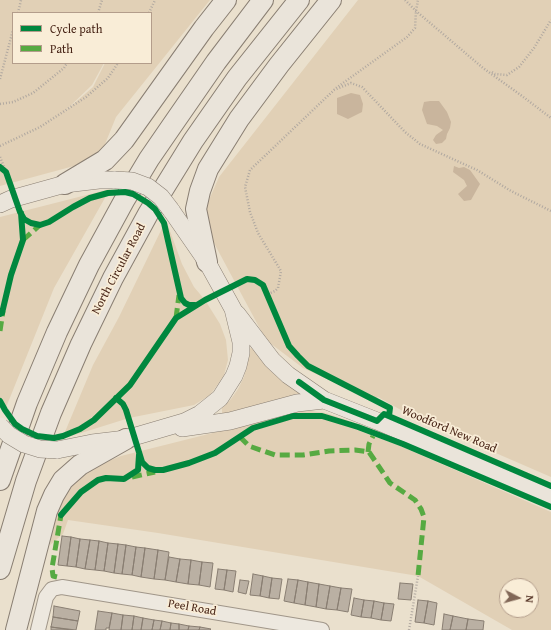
<!DOCTYPE html>
<style>
body{margin:0}
#map{position:relative;width:551px;height:630px;overflow:hidden;background:#eae0cd;font-family:"Gentium Book Plus",serif}
canvas{display:block}
.legend{position:absolute;left:12px;top:12px;width:140px;height:52px;box-sizing:border-box;background:#f9edd7;border:1px solid #b39d8b;margin:0;padding:5px 7px;list-style:none;font-size:12px;color:#492618}
.legend li{display:flex;align-items:center;gap:8px;height:20px}
.legend b{width:20px;border:1px solid #b39d8b}
.north{position:absolute;left:499px;top:578px;width:40px;height:40px;box-sizing:border-box;background:#f9edd7;border:1px solid #b39d8b;border-radius:50%;rotate:96deg;font-size:11px;font-weight:700;line-height:16px;text-align:center;color:#492618}
.north::after{content:'';display:block;margin:auto;width:14px;height:18px;background:#816757;clip-path:polygon(50% 0,100% 100%,50% 72%,0 100%)}
</style>
<div id="map">
<canvas width="551" height="630"></canvas>
<ul class="legend">
<li><b style="height:5px;background:#00873e"></b>Cycle path</li>
<li><b style="height:5px;background:#56aa42"></b>Path</li>
</ul>
<div class="north">N</div>
</div>
<script>
const context = document.querySelector('canvas').getContext('2d');
context.lineJoin = 'round';
function paint(path, color) {
  context.fillStyle = color;
  context.fill(path, 'evenodd');
}
function poly(rows) {
  const path = new Path2D();
  for (const r of rows) {
    path.moveTo(r[0], r[1]);
    for (let i = 2; i < r.length; i += 2) path.lineTo(r[i], r[i + 1]);
  }
  return path;
}
function trace(path, color, width, dash) {
  context.strokeStyle = color;
  context.lineWidth = width;
  context.lineCap = dash ? 'butt' : 'round';
  context.setLineDash(dash || []);
  context.stroke(path);
}
function label(font, color, halo, rows, align = 'center') {
  context.font = font + ' "Gentium Book Plus",serif';
  context.lineWidth = 3.5;
  context.setLineDash([]);
  context.textBaseline = 'middle';
  context.strokeStyle = halo;
  context.fillStyle = color;
  for (const [text, x, y, turn = 0] of rows) {
    context.save();
    context.translate(x, y);
    context.rotate((+turn || 0) * Math.PI / 180);
    context.textAlign = isNaN(turn) ? turn : align;
    if (halo) context.strokeText(text, 0, 0);
    context.fillText(text, 0, 0);
    context.restore();
  }
}
paint(poly([
 [0,0,210,0,116,117,101,154,83,163,74,166,0,186],
 [13,13,151,13,151,63,105,63,93,87,63,113,92,85,104,63,13,63],
 [358,0,551,0,551,477,415,418,378,397,375,401,303,368,266,340,214,243,209,232,205,209,219,177],
 [110,189,54,288,5,410,0,403,0,217],
 [166,220,182,264,194,287,205,300,220,324,226,340,228,360,224,375,218,384,210,395,194,405,129,418,62,439,93,365,119,317],
 [251,348,254,350,263,362,273,373,300,393,299,395,223,414,222,413,222,408,231,399,238,389,244,377,247,365,249,349],
 [304,410,326,413,358,424,357,430,398,445,551,512,551,630,512,630,418,576,158,533,68,520,63,534,50,545,54,517,62,502,72,486,87,473,103,463,121,456],
 [507,586,531,586,531,610,507,610]
]), '#e1d0b6');
paint(poly([
 [351,93,360,95,363,104,362,112,348,119,337,114,337,98],
 [430,101,439,101,447,112,451,122,450,128,447,134,446,139,442,143,436,144,433,140,436,135,443,130,437,126,427,124,422,110,424,102],
 [454,166,459,168,464,167,470,170,480,184,471,200,464,201,458,194,467,186,464,180,453,172]
]), '#c9b59d');
const building = poly([
 [62,536,71,537,67,566,58,565,62,536],
 [71,537,80,539,76,567,67,566,71,537],
 [80,539,90,540,85,569,76,567,80,539],
 [90,540,99,541,95,570,85,569,90,540],
 [99,541,108,543,104,571,95,570,99,541],
 [108,543,118,544,114,573,104,571,108,543],
 [118,544,126,545,122,574,114,573,118,544],
 [126,545,136,547,132,575,122,574,126,545],
 [136,547,145,548,141,577,132,575,136,547],
 [145,548,158,550,154,579,141,577,145,548],
 [158,550,169,552,165,580,154,579,158,550],
 [169,557,180,559,176,582,165,580,169,557],
 [180,559,191,560,188,584,176,582,180,559],
 [191,560,202,562,199,585,188,584,191,560],
 [202,562,213,563,210,587,199,585,202,562],
 [218,569,227,570,224,590,215,589,218,569],
 [227,570,236,571,233,592,224,590,227,570],
 [253,574,263,576,260,596,250,595,253,574],
 [263,576,272,578,269,598,260,596,263,576],
 [272,578,282,579,279,599,269,598,272,578],
 [288,579,298,580,294,603,284,601,288,579],
 [240,580,249,581,246,594,238,592,240,580],
 [298,580,308,582,305,605,294,603,298,580],
 [308,582,319,584,316,607,305,605,308,582],
 [400,583,413,584,411,600,398,599,400,583],
 [319,584,330,586,326,609,316,607,319,584],
 [330,586,341,588,337,610,326,609,330,586],
 [341,588,352,589,348,612,337,610,341,588],
 [354,598,364,600,361,617,351,615,354,598],
 [364,600,374,601,371,618,361,617,364,600],
 [418,600,428,601,424,623,415,622,418,600],
 [374,601,384,603,381,620,371,618,374,601],
 [428,601,437,603,434,625,424,623,428,601],
 [384,603,394,604,391,621,381,620,384,603],
 [54,606,80,611,78,621,53,617,54,606],
 [98,611,112,613,109,628,106,628,106,630,95,630,98,611],
 [112,613,123,615,121,630,109,630,112,613],
 [444,614,453,616,450,630,442,630,444,614],
 [123,615,134,616,132,630,121,630,123,615],
 [134,616,143,618,141,630,132,630,134,616],
 [453,616,468,619,466,630,450,630,453,616],
 [53,617,78,621,76,630,51,627,53,617],
 [143,618,154,620,152,630,141,630,143,618],
 [468,619,484,621,483,630,466,630,468,619],
 [154,620,162,621,160,630,152,630,154,620],
 [162,621,171,623,170,630,160,630,162,621],
 [171,623,179,624,179,630,170,630,171,623],
 [179,624,189,626,188,630,179,630,179,624],
 [189,626,200,627,199,630,188,630,189,626],
 [51,627,71,630,51,630,51,627],
 [200,627,211,629,210,630,199,630,200,627]
]);
paint(building, '#bab0a3');
trace(building, '#897e72', 1);
const minor = poly([
 [38,630,46,597,52,589,62,587,322,630]
]);
const major = poly([
 [0,204,11,199,65,184,99,180,115,180],
 [237,314,272,360,288,375,324,400,377,421,551,496],
 [182,428,230,421,297,403,324,400],
 [57,450,92,443,126,439,184,422,200,414,220,398,234,376,238,366,241,353,241,342,233,309,207,262,171,210]
]);
const highway = poly([
 [65,184,105,160,124,140,204,28,226,0],
 [207,262,196,209,200,191,208,169,239,119,279,65,331,0],
 [0,480,27,403,57,332,89,265,125,199,149,159,171,127,216,62,263,0],
 [0,569,26,481,51,413,81,344,113,278,148,214,193,141,237,78,299,0],
 [16,630,47,511,54,495,63,480,80,465,126,439]
]);
trace(minor, '#a09689', 16);
trace(major, '#897e72', 18);
trace(highway, '#897e72', 22);
trace(poly([
 [405,0,416,11,483,68,522,96,551,118],
 [18,13,21,0],
 [98,13,102,0],
 [149,13,155,0],
 [492,72,495,74,507,75,519,67,534,48,551,20],
 [0,79,13,30],
 [336,88,407,37,415,28,416,11,418,0],
 [0,104,13,102,33,93,64,68,67,63],
 [0,146,40,127,86,97,108,78,118,63],
 [0,157,6,172],
 [268,294,275,291,278,288,281,271,258,233,250,212,245,187,250,170,334,90,351,83,362,87,405,132,420,144,477,170,511,191,551,211],
 [176,318,195,305],
 [67,507,81,492,98,480,106,478,124,479,138,470,139,455],
 [409,630,418,576]
]), '#b0a8a0', 2.5, [1, 2]);
trace(minor, '#ede8df', 14);
trace(major, '#eae4da', 17);
trace(highway, '#eae4da', 20);
const majorBridge = poly([
 [115,180,132,181,148,187,161,197,171,210],
 [0,426,9,435,24,444,40,449,57,450]
]);
trace(majorBridge, '#897e72', 18, []);
trace(majorBridge, '#eae4da', 17);
trace(poly([
 [23,240,40,225],
 [176,318,179,295],
 [0,331,3,311],
 [240,437,249,446,275,455,303,455,329,451,355,450,369,452,390,483,415,500,421,509,424,517,418,576],
 [368,452,369,444,373,436],
 [132,477,155,472],
 [57,577,53,576,52,568,61,515]
]), '#56aa42', 5, [10, 5]);
trace(poly([
 [0,167,6,172,20,212,24,219,31,223,40,225,49,222,73,207,90,198,108,193,125,192,133,194,148,203,155,209,164,223,181,298,185,303,189,305,195,305],
 [0,314,2,313,11,275,23,240,21,213],
 [299,382,324,400,377,421,384,414,551,486],
 [116,398,123,404,126,410,142,462,148,468,155,470,163,470,189,463,215,453,253,428,293,416,322,416,358,427,403,444,551,507],
 [0,401,5,410,15,424,22,429,37,436,54,438,63,436,80,429,94,420,130,385,176,318,205,300,247,279,255,280,263,285,289,346,298,356,308,366,390,408,389,416],
 [61,515,81,492,98,480,106,478,124,479,138,470,139,455]
]), '#00873e', 6);
label('12px', '#492618', '#f9edd7', [
 ["North Circular Road",119,269,-62],
 ["Woodford New Road",449,430,23],
 ["Peel Road",192,608,10]
]);
</script>
